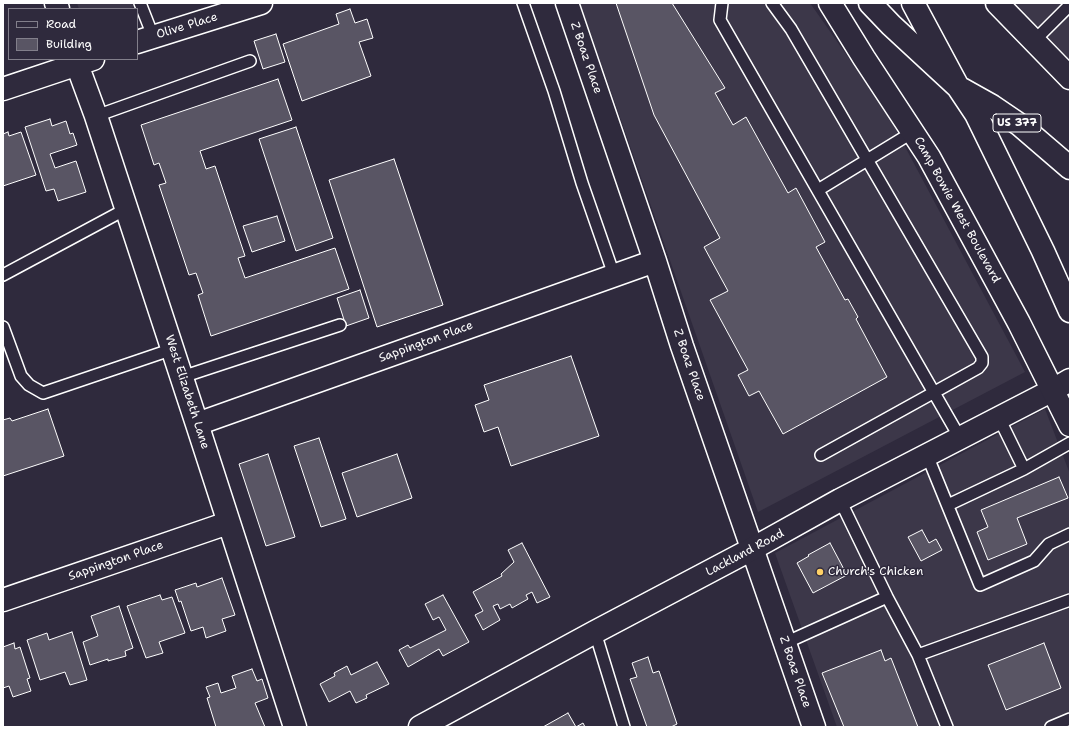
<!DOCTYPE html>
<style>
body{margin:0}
#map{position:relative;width:1073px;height:730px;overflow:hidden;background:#2f2a3d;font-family:"Shantell Sans",sans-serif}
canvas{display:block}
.frame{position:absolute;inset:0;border:4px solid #fff;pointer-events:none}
.legend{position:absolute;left:8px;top:8px;width:130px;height:52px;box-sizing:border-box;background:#2f2a3d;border:1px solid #827f8b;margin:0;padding:5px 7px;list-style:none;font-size:12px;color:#fff}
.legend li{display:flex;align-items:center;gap:8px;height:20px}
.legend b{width:20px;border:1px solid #827f8b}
</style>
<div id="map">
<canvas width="1073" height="730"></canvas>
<div class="frame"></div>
<ul class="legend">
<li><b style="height:5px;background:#2f2a3d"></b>Road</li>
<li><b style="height:11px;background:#595564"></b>Building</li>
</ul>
</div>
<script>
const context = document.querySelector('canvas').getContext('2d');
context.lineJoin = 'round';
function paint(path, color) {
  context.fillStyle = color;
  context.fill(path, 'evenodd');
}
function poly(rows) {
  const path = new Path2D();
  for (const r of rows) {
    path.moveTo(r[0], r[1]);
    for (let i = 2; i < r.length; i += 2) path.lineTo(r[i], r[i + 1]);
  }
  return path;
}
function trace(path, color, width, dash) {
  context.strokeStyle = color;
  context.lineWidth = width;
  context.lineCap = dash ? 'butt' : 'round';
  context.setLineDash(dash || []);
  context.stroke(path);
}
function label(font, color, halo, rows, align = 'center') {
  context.font = font + ' "Shantell Sans",sans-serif';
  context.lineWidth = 3;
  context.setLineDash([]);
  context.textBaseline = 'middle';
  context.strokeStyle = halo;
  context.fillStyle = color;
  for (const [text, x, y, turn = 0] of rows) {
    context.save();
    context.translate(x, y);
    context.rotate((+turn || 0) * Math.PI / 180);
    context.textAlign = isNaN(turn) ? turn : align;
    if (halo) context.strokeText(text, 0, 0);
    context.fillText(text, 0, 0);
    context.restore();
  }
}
paint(poly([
 [77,3,147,3,127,9,79,9],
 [580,3,810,3,886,111,1025,372,758,512],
 [1012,3,1070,3,1070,60],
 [1045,409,1070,474,1070,727,837,727,775,553]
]), '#3c3749');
const building = poly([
 [616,3,672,3,725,88,715,93,733,125,746,117,788,193,796,188,825,242,816,247,845,300,848,299,858,317,856,319,887,377,783,434,759,391,749,396,738,375,748,370,710,300,728,291,704,247,720,238,654,115,616,3],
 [350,9,355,23,367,19,373,38,359,42,371,76,302,101,283,44,339,24,336,14,350,9],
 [276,34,285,62,263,69,254,41,276,34],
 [278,79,292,120,200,151,206,169,215,166,245,256,238,258,245,278,335,248,349,289,211,336,198,295,203,293,196,273,189,275,159,185,166,183,159,163,154,165,141,125,278,79],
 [50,119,52,126,66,121,70,134,73,133,77,145,50,154,55,168,76,161,86,192,58,201,54,189,46,191,25,127,50,119],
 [296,127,333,238,296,251,259,139,296,127],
 [8,132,9,136,21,132,36,175,3,186,3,134,8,132],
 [394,159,443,305,377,327,329,180,394,159],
 [277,216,285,241,252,252,243,226,277,216],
 [360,290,369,318,346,326,337,298,360,290],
 [571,356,599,436,511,466,498,427,484,432,475,405,489,400,484,385,571,356],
 [48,409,64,456,3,476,3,420,10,418,12,421,48,409],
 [319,438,346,519,321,527,294,446,319,438],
 [268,454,295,537,266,546,239,464,268,454],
 [397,454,412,498,357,517,342,473,397,454],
 [1059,477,1068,498,1017,518,1027,544,988,560,977,532,988,527,981,510,1059,477],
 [922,530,929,543,936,539,942,550,921,561,908,537,922,530],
 [522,543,550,597,537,603,532,592,526,595,528,599,512,608,510,604,500,609,498,604,493,606,500,620,483,630,475,615,483,611,473,592,502,576,501,574,514,562,508,550,522,543],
 [830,543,847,575,813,593,797,563,809,556,808,555,830,543],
 [222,578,235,615,222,619,226,631,206,638,203,627,191,631,181,601,179,602,175,590,196,583,197,587,222,578],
 [160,595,162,600,172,597,185,633,159,642,163,653,146,658,127,606,160,595],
 [443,595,469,642,443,656,439,649,408,667,399,650,408,645,410,648,446,630,439,617,433,620,425,604,443,595],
 [119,606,133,648,125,651,126,656,108,661,108,659,90,665,83,642,98,636,91,616,119,606],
 [72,632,87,680,70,685,65,672,40,680,27,640,47,633,49,640,72,632],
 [14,643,15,649,20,647,30,678,27,679,31,691,13,697,9,686,3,688,3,647,14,643],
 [1044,643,1061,688,1006,710,988,665,1044,643],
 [881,650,885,661,891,658,918,727,844,727,822,673,881,650],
 [648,657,653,673,659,671,677,724,671,727,647,727,630,679,637,677,632,663,648,657],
 [377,662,389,684,366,695,367,698,356,703,350,691,329,702,320,684,335,676,334,673,347,666,351,675,377,662],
 [252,669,257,681,262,679,268,698,255,703,265,727,216,727,207,698,210,697,206,687,218,683,221,693,236,688,232,676,252,669],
 [568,713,576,727,583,723,585,727,543,727,568,713]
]);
paint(building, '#595564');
trace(building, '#fff', 1);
const lane = poly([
 [140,3,153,36],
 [523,3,554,91,582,183,614,275],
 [722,3,720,20,960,438],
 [772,3,791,29,982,357,982,363,978,368,821,455],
 [1034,41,1070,5],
 [96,116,250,61],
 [818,190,913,132],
 [3,275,126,209],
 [3,327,21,376,29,385,43,393,173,349],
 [182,377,340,325],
 [999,418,1024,469],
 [927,455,980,585,1034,561,1049,544,1070,534],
 [840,500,887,597,918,655],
 [948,505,1024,469,1070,443],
 [595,632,624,727],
 [785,643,887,597],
 [947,727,918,655,1070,600],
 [1051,727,1070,719]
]);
const street = poly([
 [56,3,58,9],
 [567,3,655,261,682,346,814,727],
 [137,42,261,3],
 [75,59,96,116,197,424,295,727],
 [3,89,93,59],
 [197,424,655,261],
 [3,600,228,523]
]);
const secondary = poly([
 [420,727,595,632,752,549,840,500,1053,390,1070,380]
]);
const primary = poly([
 [830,3,864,58,929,157,1019,323,1070,425],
 [870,3,891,25,958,87,992,106,1020,125,1070,168],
 [913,3,958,87,976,114,1043,251,1070,311],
 [997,3,1070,78]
]);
trace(lane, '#fff', 14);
trace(street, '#fff', 25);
trace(secondary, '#fff', 25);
trace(primary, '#fff', 25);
trace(lane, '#2f2a3d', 11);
trace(street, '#2f2a3d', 22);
trace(secondary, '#2f2a3d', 22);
trace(primary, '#2f2a3d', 22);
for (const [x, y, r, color] of [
 [820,572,4,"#ffd166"]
]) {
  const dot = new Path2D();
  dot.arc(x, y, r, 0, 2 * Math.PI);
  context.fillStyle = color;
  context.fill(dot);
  trace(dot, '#2f2a3d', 1.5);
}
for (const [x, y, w] of [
 [1017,123,48]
]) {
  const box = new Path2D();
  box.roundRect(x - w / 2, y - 9, w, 18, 3);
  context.fillStyle = '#2f2a3d';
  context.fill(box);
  trace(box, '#fff', 1);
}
label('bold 11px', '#fff', null, [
 ["US 377",1017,123]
]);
label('12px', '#fff', '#2f2a3d', [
 ["Olive Place",187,26,-17],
 ["Z Boaz Place",586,58,71],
 ["Camp Bowie West Boulevard",957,210,61],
 ["Sappington Place",426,342,-20],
 ["Z Boaz Place",689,365,71],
 ["West Elizabeth Lane",187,392,72],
 ["Lackland Road",745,553,-28],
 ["Sappington Place",116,561,-19],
 ["Z Boaz Place",795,672,71]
]);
label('12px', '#fff', '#2f2a3d', [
 ["Church's Chicken",828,572]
], 'left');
</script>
